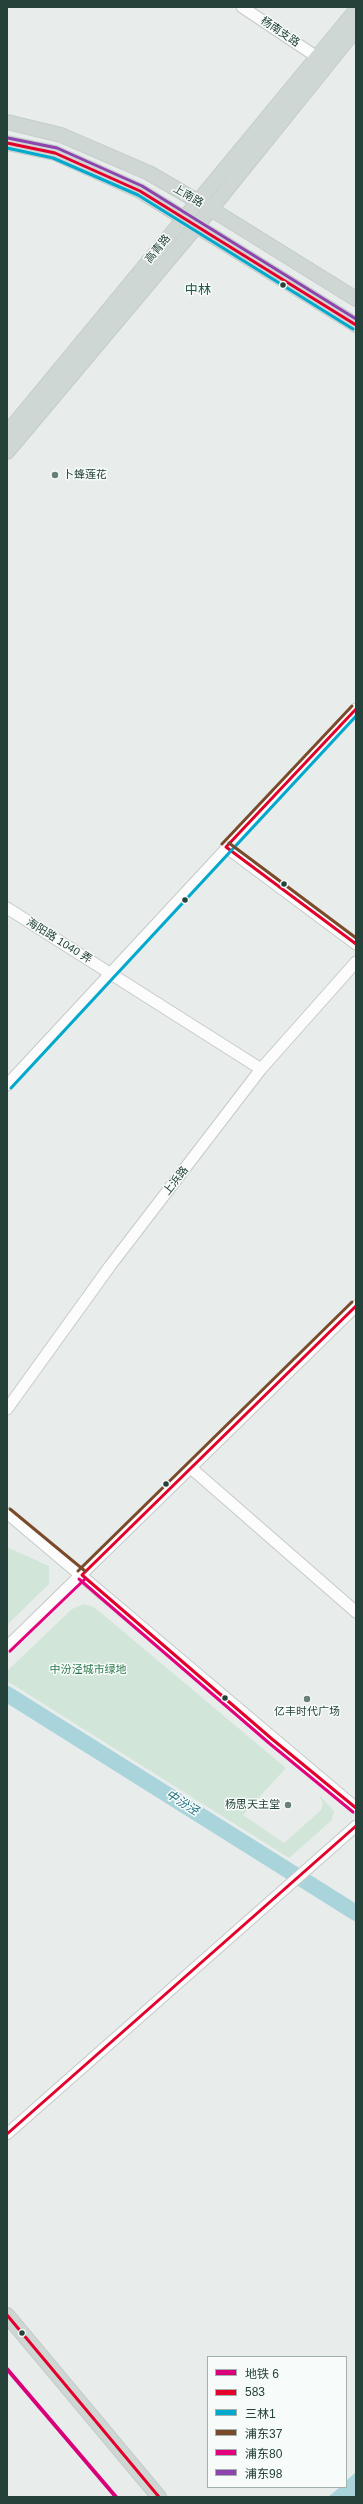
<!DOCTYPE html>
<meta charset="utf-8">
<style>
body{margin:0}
#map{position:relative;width:363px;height:2504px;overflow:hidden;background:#e8edeb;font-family:Helvetica,"Noto Sans SC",sans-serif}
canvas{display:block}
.frame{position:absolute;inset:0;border:8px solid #24423a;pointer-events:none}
.legend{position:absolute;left:207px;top:2356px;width:140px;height:132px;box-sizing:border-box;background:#f7fbf9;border:1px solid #a3b1ad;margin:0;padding:5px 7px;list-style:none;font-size:12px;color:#24423a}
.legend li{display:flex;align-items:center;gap:8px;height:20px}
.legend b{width:20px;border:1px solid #a3b1ad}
</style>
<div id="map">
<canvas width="363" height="2504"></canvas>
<div class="frame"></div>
<ul class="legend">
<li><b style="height:5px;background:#d9017a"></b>地铁 6</li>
<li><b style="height:5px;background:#e4002b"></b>583</li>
<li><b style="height:5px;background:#00a9ce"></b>三林1</li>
<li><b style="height:5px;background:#7a4b2a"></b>浦东37</li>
<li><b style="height:5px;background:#e5007d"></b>浦东80</li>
<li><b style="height:5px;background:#8e44ad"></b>浦东98</li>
</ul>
</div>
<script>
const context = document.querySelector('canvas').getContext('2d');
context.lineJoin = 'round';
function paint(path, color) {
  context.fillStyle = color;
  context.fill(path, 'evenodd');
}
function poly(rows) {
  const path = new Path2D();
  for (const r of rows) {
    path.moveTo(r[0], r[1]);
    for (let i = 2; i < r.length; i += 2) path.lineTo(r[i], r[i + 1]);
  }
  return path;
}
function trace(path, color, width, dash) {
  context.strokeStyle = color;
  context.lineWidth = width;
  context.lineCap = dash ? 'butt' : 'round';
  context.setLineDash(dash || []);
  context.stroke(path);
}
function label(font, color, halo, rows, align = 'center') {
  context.font = font + ' Helvetica,"Noto Sans SC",sans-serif';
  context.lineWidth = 3;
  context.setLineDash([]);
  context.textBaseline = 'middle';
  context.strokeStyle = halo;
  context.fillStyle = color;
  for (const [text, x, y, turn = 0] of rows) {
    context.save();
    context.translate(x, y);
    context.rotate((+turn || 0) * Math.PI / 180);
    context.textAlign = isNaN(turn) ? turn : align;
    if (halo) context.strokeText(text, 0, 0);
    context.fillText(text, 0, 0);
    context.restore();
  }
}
paint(poly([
 [7,1547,49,1566,49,1584,7,1625],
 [84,1604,94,1607,286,1768,243,1815,284,1843,321,1810,323,1803,319,1795,334,1811,332,1820,289,1858,7,1681,7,1671,72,1609]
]), '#d1e6d8');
paint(poly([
 [356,2472,356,2497,328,2497,340,2487,346,2487,346,2481]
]), '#a9d4db');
trace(poly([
 [7,1694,356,1913]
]), '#a9d4db', 16);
const minor = poly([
 [242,7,317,57],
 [226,847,356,944],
 [7,908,261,1069],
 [7,1085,356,709],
 [7,1409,110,1266,261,1069,356,962],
 [191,1468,356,1612],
 [7,1513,356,1808],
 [7,1647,356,1306],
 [7,2134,356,1826]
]);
const major = poly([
 [7,122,61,135,149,173,211,209,356,299],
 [7,143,55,153,140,191,356,325],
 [7,433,356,10],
 [7,452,211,209,356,29],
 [7,2315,159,2497]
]);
trace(minor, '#c5cac8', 13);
trace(major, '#c3ccc9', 16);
trace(minor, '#fcfcfc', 11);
trace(major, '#cfd7d5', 14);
trace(poly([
 [7,143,55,153,140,191,356,325],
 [226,847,356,709],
 [226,847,356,944],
 [82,1575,356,1306],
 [82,1575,272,1739,356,1808],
 [7,2134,356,1826],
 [7,2315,159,2497]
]), '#e4002b', 3);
trace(poly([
 [7,148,53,158,138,195,353,329],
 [11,1088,356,716]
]), '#00a9ce', 3);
trace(poly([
 [229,843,356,938],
 [222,844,352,706],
 [10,1509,85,1571],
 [78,1571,352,1302]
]), '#7a4b2a', 3);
trace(poly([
 [79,1579,269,1743,353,1812],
 [10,1651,85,1579]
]), '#e5007d', 3);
trace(poly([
 [8,138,57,148,142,186,356,319]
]), '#8e44ad', 3);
trace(poly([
 [7,2369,116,2497]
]), '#d9017a', 4);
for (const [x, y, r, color] of [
 [283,285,3.5,"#24423a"],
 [55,475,4,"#697e78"],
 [284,884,3.5,"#24423a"],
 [185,900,3.5,"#24423a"],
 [166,1484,3.5,"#24423a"],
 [225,1698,3.5,"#24423a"],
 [307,1699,4,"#697e78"],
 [288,1805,4,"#697e78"],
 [22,2333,3.5,"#24423a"]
]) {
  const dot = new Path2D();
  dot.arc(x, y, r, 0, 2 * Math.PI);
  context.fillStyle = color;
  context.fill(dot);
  trace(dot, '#f7fbf9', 1.5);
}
label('11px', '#24423a', '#f7fbf9', [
 ["杨南支路",280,32,34],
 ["上南路",188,196,30],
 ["高青路",158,249,-51],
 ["海阳路 1040 弄",59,941,32],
 ["上浜路",176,1181,-52]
]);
label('11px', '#24423a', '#f7fbf9', [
 ["卜蜂莲花",63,475],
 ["亿丰时代广场",307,1712,"center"],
 ["杨思天主堂",280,1805,"right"]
], 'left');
label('11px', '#2d7a4b', '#f7fbf9', [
 ["中汾泾城市绿地",88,1670]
]);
label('italic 12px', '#1c6f80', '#f7fbf9', [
 ["中汾泾",182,1803,32]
]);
label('13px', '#1f5548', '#f7fbf9', [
 ["中林",198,290]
]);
</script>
